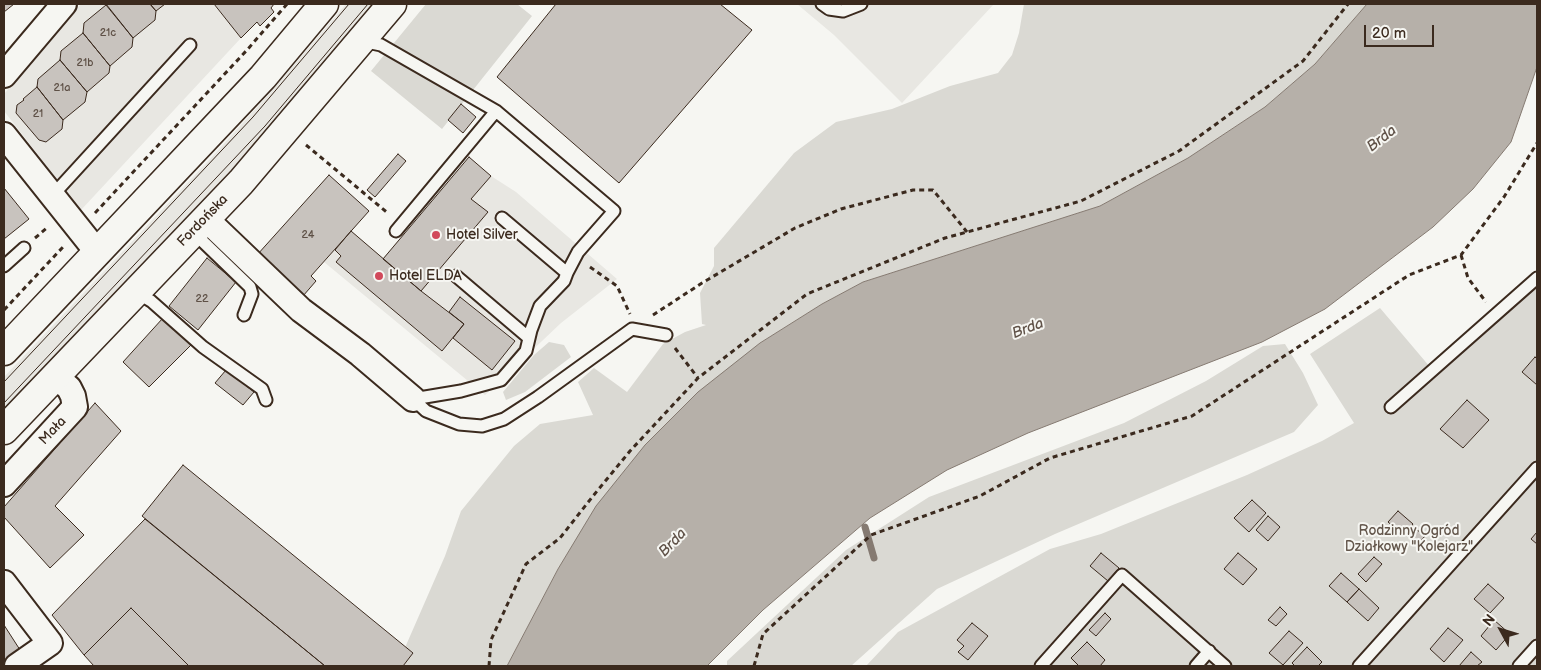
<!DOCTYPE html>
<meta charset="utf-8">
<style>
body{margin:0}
#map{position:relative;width:1541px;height:670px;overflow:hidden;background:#f6f6f2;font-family:"Balsamiq Sans",sans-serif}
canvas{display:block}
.frame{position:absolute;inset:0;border:5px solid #3b2a1e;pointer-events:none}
.north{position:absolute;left:1476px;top:605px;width:50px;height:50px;-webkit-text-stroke:4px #f6f6f2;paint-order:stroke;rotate:309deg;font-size:14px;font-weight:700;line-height:20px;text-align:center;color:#3b2a1e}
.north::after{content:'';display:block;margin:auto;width:18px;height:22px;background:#3b2a1e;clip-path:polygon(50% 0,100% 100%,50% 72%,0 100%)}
.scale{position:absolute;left:1364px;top:25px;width:70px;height:22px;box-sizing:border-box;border:2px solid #3b2a1e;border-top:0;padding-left:6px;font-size:15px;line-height:18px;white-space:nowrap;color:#3b2a1e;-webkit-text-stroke:4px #f6f6f2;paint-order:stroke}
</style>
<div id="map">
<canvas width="1541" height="670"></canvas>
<div class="frame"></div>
<div class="north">N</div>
<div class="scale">20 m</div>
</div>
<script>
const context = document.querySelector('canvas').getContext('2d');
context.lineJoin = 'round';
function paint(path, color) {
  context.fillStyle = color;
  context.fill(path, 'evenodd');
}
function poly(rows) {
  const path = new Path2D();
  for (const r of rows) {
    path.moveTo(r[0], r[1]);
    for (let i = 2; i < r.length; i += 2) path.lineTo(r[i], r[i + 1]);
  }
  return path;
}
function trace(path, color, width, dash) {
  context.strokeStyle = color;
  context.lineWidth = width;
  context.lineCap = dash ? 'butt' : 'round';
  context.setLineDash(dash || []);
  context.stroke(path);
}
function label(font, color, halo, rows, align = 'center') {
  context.font = font + ' "Balsamiq Sans",sans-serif';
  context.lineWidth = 4;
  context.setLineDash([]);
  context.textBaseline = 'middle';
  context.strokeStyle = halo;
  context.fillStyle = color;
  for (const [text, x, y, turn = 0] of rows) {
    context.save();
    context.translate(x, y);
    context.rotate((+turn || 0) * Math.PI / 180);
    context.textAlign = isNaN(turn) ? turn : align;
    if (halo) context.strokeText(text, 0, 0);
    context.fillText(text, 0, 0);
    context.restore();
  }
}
paint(poly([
 [81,4,213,4,241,38,81,210,4,111,4,94],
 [346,4,375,4,304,88,248,152,4,409,4,377,210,159,269,94],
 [797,4,994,4,902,103,834,35],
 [469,157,491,176,516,192,617,279,561,323,485,395,324,262,351,231,383,258]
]), '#e8e7e2');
paint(poly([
 [426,4,517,4,532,16,442,129,371,71],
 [1024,4,1367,4,1315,64,1265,107,1188,158,1100,206,863,282,822,304,760,343,558,569,507,666,397,666,445,556,461,511,514,446,540,424,593,415,578,382,594,368,627,392,663,344,685,332,706,325,702,324,700,293,714,266,714,248,794,153,836,122,892,109,950,86,998,73,1012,55,1019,33],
 [1537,272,1537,666,866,666,898,632,1050,549,1101,534,1247,475,1322,441,1354,423,1310,354,1380,308,1430,367],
 [549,342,564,345,571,357,525,392,506,400,503,392,534,355],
 [1285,344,1303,373,1318,405,1294,432,1055,534,937,589,851,666,727,666,727,661,846,550,929,497,1124,423,1206,381,1263,346]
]), '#dad9d3');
const water = poly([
 [1367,4,1537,4,1537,67,1511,142,1473,189,1433,227,1325,309,1262,342,1028,433,947,470,870,518,763,610,707,666,507,666,558,569,596,506,645,445,698,392,760,343,822,304,863,282,1100,206,1188,158,1265,107,1315,64,1367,4]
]);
paint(water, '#b6b0a9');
trace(water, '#857a71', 1);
trace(poly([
 [865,527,874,558]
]), '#857a71', 7);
const building = poly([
 [4,4,14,4,4,12,4,4],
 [106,4,150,4,156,11,155,20,133,38,106,4],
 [150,4,165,4,156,11,150,4],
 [214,4,274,4,271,8,274,12,260,26,257,22,241,38,214,4],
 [556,4,720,4,752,30,619,183,497,77,556,4],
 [106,5,133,38,132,47,110,66,83,33,84,23,106,5],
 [83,33,110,66,109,73,87,92,60,60,61,51,83,33],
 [60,60,87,92,85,102,63,120,37,87,38,79,60,60],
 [37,87,63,120,62,129,46,142,39,140,16,113,17,105,24,100,23,99,37,87],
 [461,104,476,117,463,133,448,120,461,104],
 [398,154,406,161,375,197,367,190,398,154],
 [469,157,491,176,471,199,488,212,421,291,383,259,469,157],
 [329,175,369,211,311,276,316,281,303,296,257,255,329,175],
 [4,188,29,219,4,239,4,188],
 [351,231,421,291,464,324,442,351,336,262,341,256,335,250,351,231],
 [207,258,236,282,198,330,169,306,207,258],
 [460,297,515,341,492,370,453,338,464,324,449,312,460,297],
 [163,318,193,343,149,387,123,362,163,318],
 [1535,357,1537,359,1537,385,1522,372,1535,357],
 [226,370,254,392,243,405,215,383,226,370],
 [1467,400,1489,420,1463,448,1440,429,1467,400],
 [95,403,121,431,55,506,84,535,50,568,4,517,4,507,95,403],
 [183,465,413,653,403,666,325,666,142,516,183,465],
 [1252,500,1266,513,1249,532,1234,518,1252,500],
 [1398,511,1413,524,1404,535,1388,522,1398,511],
 [1268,516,1280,527,1268,541,1256,530,1268,516],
 [145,519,325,666,189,666,131,608,84,655,52,615,145,519],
 [1412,526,1425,536,1419,543,1406,532,1412,526],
 [1537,532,1537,544,1531,539,1537,532],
 [1101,553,1119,568,1108,581,1090,566,1101,553],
 [1238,553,1257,569,1243,585,1224,569,1238,553],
 [1374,557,1382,564,1366,582,1358,574,1374,557],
 [1341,573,1359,589,1347,602,1329,586,1341,573],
 [1488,584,1504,598,1490,613,1474,599,1488,584],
 [1359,589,1379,608,1368,621,1347,602,1359,589],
 [1280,607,1287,614,1276,626,1268,620,1280,607],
 [131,608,189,666,94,666,84,655,131,608],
 [1105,613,1111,619,1096,636,1089,630,1105,613],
 [1494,620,1510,634,1496,650,1481,636,1494,620],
 [972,623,988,636,968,660,958,652,964,646,957,640,972,623],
 [4,625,22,653,4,665,4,625],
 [1448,628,1463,640,1444,662,1430,649,1448,628],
 [1289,631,1303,643,1283,665,1269,653,1289,631],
 [1087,642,1105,660,1100,666,1079,666,1071,658,1087,642],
 [1307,647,1322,662,1318,666,1295,666,1292,663,1307,647],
 [1471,652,1482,662,1477,666,1459,666,1471,652]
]);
paint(building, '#c8c3be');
trace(building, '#3b2a1e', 1);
const lane = poly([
 [822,4,829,9,843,11,861,4],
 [362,41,381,45,496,111,614,211,578,252,567,273],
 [52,196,190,45],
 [396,231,496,111],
 [193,232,250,287,252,294,244,315],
 [4,266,24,248],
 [456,276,529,338],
 [136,292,151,301,203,347,262,389,266,400],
 [413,399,461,391,501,380,526,351,531,330,540,306,564,281,567,273,502,218],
 [413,399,426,411,459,424,482,426,504,419,538,397,632,329,666,335],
 [1391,407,1537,278],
 [1041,666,1122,575,1225,666],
 [1196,666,1209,651],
 [1359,666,1537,468],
 [1519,666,1537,646]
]);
const street = poly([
 [4,75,64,4],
 [4,135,98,253],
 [206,219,301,310,360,354,413,399],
 [4,484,75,407,73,396,69,388,55,376],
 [4,583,50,643,17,666]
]);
const secondary = poly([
 [4,351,263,77,324,4],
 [4,430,241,182,392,4]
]);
trace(lane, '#3b2a1e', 15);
trace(street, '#3b2a1e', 28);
trace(secondary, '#3b2a1e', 31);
trace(poly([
 [306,145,389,214],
 [95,213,247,50,287,4],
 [35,238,48,227],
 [1461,255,1468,278,1486,302],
 [590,267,617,286,630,314],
 [4,310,63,247],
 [653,315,702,283,795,228,841,209,913,190,933,190,967,232],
 [675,348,698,378],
 [489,666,491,640,526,564,560,538,593,496,630,451,698,378,807,294,945,238,1081,201,1179,151,1303,61,1348,4],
 [754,666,763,634,871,535,980,496,1050,458,1192,416,1409,275,1461,255,1504,197,1537,143]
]), '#3b2a1e', 3, [5, 4]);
trace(lane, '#f6f6f2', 11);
trace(street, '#f6f6f2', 24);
trace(secondary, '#f6f6f2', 28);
trace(poly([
 [4,382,253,117,349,4],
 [4,403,265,126,368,4]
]), '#3b2a1e', 1);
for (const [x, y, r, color] of [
 [436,235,5,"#d1495b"],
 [379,276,5,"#d1495b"]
]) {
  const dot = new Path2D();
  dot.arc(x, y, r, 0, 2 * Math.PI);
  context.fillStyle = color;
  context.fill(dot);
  trace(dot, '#f6f6f2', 2);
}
label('11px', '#5e5046', null, [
 ["21c",108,33],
 ["21b",85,63],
 ["21a",62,88],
 ["21",38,114],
 ["24",308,235],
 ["22",202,299]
]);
label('14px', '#3b2a1e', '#f6f6f2', [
 ["Fordońska",203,221,-46],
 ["Mała",53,431,-47]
]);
label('14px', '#3b2a1e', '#f6f6f2', [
 ["Hotel Silver",446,235],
 ["Hotel ELDA",389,276]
], 'left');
label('14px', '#63564b', '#f6f6f2', [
 ["Rodzinny Ogród",1409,531],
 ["Działkowy \"Kolejarz\"",1409,547]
]);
label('italic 15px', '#605248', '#f6f6f2', [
 ["Brda",1382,139,-38],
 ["Brda",1028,329,-21],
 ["Brda",673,543,-46]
]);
</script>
